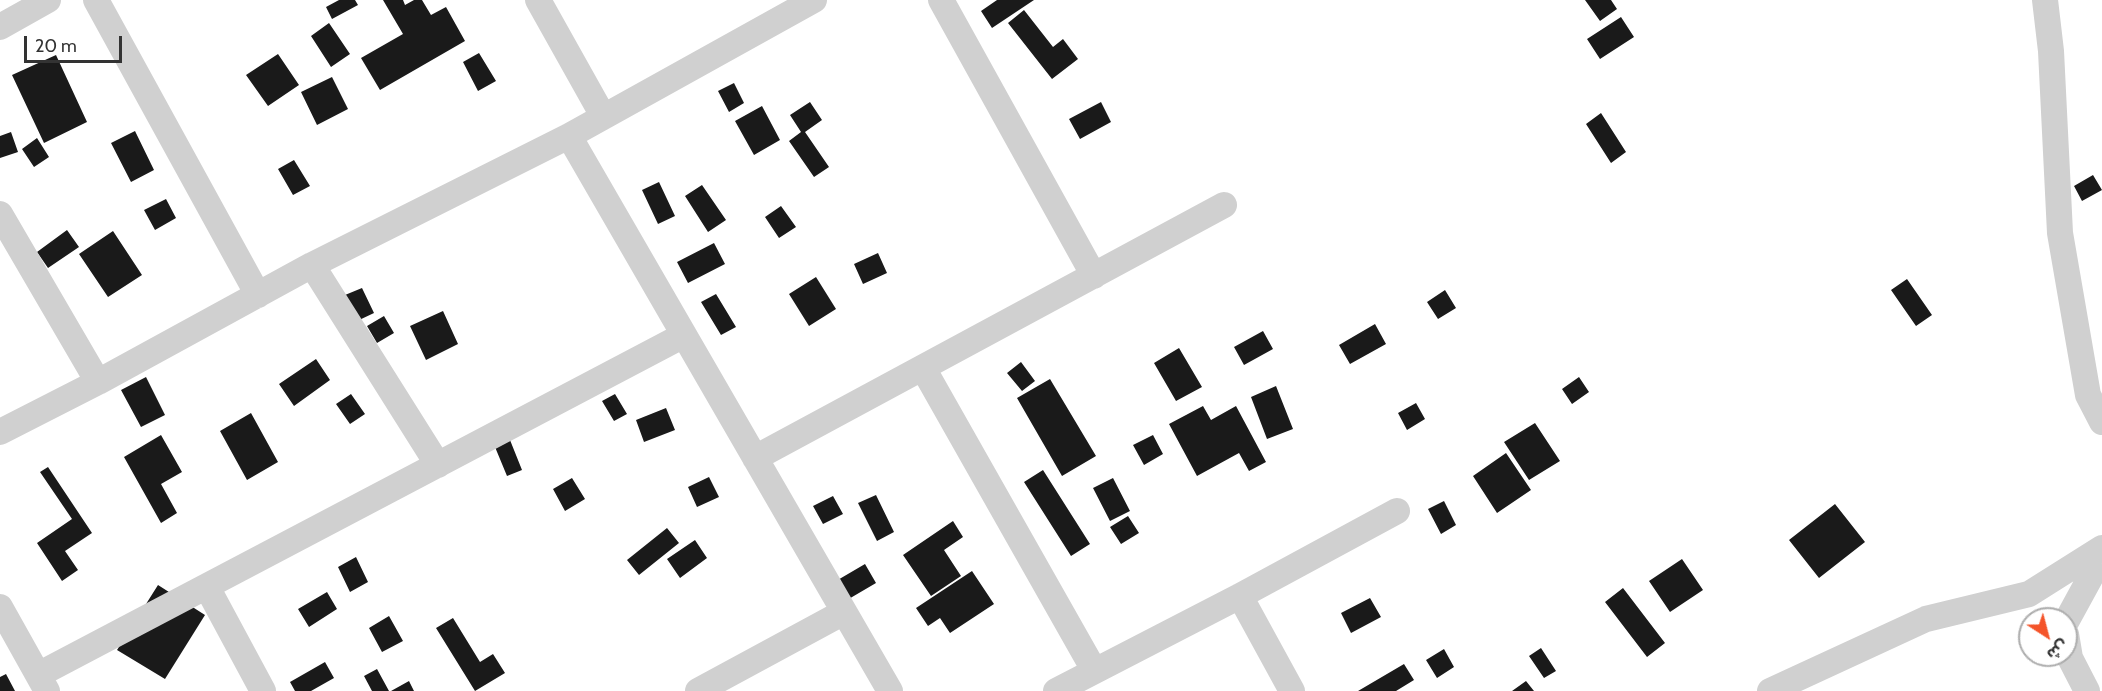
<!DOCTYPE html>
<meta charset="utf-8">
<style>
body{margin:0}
#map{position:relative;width:2102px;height:691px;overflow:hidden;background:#fff;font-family:Cabin,"Noto Sans Arabic",sans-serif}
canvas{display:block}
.north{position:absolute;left:2018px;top:607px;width:60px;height:60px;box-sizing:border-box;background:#fff;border:2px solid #adadad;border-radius:50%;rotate:144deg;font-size:16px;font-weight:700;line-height:24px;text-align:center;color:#333}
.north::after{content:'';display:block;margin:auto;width:21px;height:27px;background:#f4542a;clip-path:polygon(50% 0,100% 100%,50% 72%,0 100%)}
.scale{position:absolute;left:24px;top:36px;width:98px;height:27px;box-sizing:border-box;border:3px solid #333;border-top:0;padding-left:8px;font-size:18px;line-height:21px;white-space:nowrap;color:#333;-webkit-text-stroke:4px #fff;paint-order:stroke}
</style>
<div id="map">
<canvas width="2102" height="691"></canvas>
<div class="north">ش</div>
<div class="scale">20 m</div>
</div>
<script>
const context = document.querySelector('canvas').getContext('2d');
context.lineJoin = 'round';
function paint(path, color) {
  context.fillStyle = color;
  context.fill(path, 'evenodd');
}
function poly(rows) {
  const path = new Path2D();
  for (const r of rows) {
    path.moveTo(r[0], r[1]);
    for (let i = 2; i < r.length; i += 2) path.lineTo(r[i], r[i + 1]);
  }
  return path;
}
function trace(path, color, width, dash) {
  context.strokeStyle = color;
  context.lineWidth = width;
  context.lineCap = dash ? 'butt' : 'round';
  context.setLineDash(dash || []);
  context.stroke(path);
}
paint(poly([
 [339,0,355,0,358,5,332,19,326,7],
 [383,0,403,0,405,5,414,0,422,0,431,15,446,7,465,41,380,90,361,58,403,34],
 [997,0,1034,0,992,28,981,11],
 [1585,0,1611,0,1617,9,1600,21],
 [1024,10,1053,47,1063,39,1078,59,1052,79,1008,23],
 [1621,17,1634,37,1600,59,1587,39],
 [329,23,350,54,331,67,311,36],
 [479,53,496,81,478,91,463,62],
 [278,54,299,85,268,106,246,75],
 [56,55,87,122,44,143,12,75],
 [332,77,348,109,317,125,301,92],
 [734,83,744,103,729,112,718,91],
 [810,102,822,120,805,132,829,167,814,177,789,141,801,132,790,115],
 [1101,102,1111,122,1080,139,1069,119],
 [762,106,780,140,754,155,735,121],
 [1601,113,1626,152,1611,163,1586,124],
 [135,131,154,170,131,182,111,143],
 [11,132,18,152,0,158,0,136],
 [37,138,49,157,34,167,22,149],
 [294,160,310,186,293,195,278,169],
 [2093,175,2102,190,2082,201,2074,186],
 [659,182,675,216,658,224,642,190],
 [702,185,726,220,708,232,685,196],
 [166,199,176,218,155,230,144,210],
 [781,206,796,227,779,238,765,217],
 [67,230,79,247,48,268,37,252],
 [113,231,142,275,108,297,79,254],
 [714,243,725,264,688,283,677,262],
 [878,253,887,273,863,284,854,264],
 [816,277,836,309,809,326,789,294],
 [1907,279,1932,315,1916,326,1891,290],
 [362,288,374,313,357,321,345,295],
 [1445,290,1456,308,1438,319,1427,302],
 [716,294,736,327,721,335,701,302],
 [443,311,458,344,426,360,410,326],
 [384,316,394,333,377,343,367,326],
 [1375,324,1386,344,1350,364,1339,345],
 [1263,331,1273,349,1244,365,1234,347],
 [1179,348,1202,387,1176,401,1154,363],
 [316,359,330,380,294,406,279,384],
 [1021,362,1035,381,1022,391,1007,373],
 [146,377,165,415,141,427,121,390],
 [1579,377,1589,392,1572,404,1562,389],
 [1050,379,1096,456,1062,476,1017,398],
 [1276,386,1293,429,1267,439,1251,397],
 [351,394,365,414,350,424,336,404],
 [615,394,627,414,614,421,602,401],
 [1416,403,1425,419,1407,430,1398,413],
 [1203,406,1211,420,1236,406,1266,462,1249,471,1239,453,1197,476,1169,424],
 [666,408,675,430,644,442,636,420],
 [251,413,278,462,247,480,220,431],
 [1535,423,1560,461,1529,480,1504,442],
 [161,435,182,472,161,484,177,513,161,523,124,457],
 [1153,435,1163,454,1144,465,1133,445],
 [510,440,522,470,507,476,495,447],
 [1506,453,1531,490,1497,513,1473,476],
 [48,467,92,533,65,551,78,570,62,581,37,543,72,519,40,472],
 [1043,470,1090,544,1071,556,1024,482],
 [709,477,719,497,697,507,688,487],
 [572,478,585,499,565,511,553,489],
 [1113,478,1130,511,1110,521,1093,488],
 [876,495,894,532,877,541,858,503],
 [833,496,843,514,823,524,813,506],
 [1444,501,1456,525,1441,534,1428,509],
 [1835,504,1865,542,1819,578,1789,540],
 [1128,516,1139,533,1121,544,1110,527],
 [953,521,963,537,944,550,961,576,931,596,903,555],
 [667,528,679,543,639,575,627,560],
 [695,540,707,558,680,578,667,559],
 [356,557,368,582,350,592,338,567],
 [1682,559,1703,590,1670,612,1649,581],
 [865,564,876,583,847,600,836,581],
 [972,571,994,604,950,633,940,618,928,626,916,608],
 [158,585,205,615,165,679,117,650],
 [1623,588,1665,643,1647,657,1605,602],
 [327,592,337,609,309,627,298,609],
 [1370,598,1381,617,1351,633,1341,613],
 [389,616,403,641,382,652,369,628],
 [453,618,480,662,493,654,505,673,475,691,436,628],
 [1541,648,1556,671,1544,678,1529,656],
 [1444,649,1454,667,1437,678,1426,660],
 [325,662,334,678,311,691,295,691,290,682],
 [1404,664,1414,680,1396,691,1358,691],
 [377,669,389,691,372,691,364,676],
 [6,674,15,691,0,691,0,677],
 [409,681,414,691,391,691],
 [1526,681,1534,691,1512,691]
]), '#1a1a1a');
trace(poly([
 [96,0,258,295],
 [538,0,603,116],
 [941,0,1094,276],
 [2045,0,2051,51,2060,233,2088,395,2102,422],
 [0,27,48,0],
 [569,136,890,691],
 [0,214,98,382],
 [312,265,438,465],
 [923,368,1094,670],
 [0,432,98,382,312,265,569,136,814,0],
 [755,458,1224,205],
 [207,587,263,691],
 [1240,596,1292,691],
 [0,607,47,691],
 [2066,622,2102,556],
 [2066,634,2070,658,2087,691],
 [38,675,684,335],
 [698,691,844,612],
 [1056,691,1240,596,1397,511],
 [1770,691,1926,619,2029,594,2102,548]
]), '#d0d0d0', 26);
</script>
